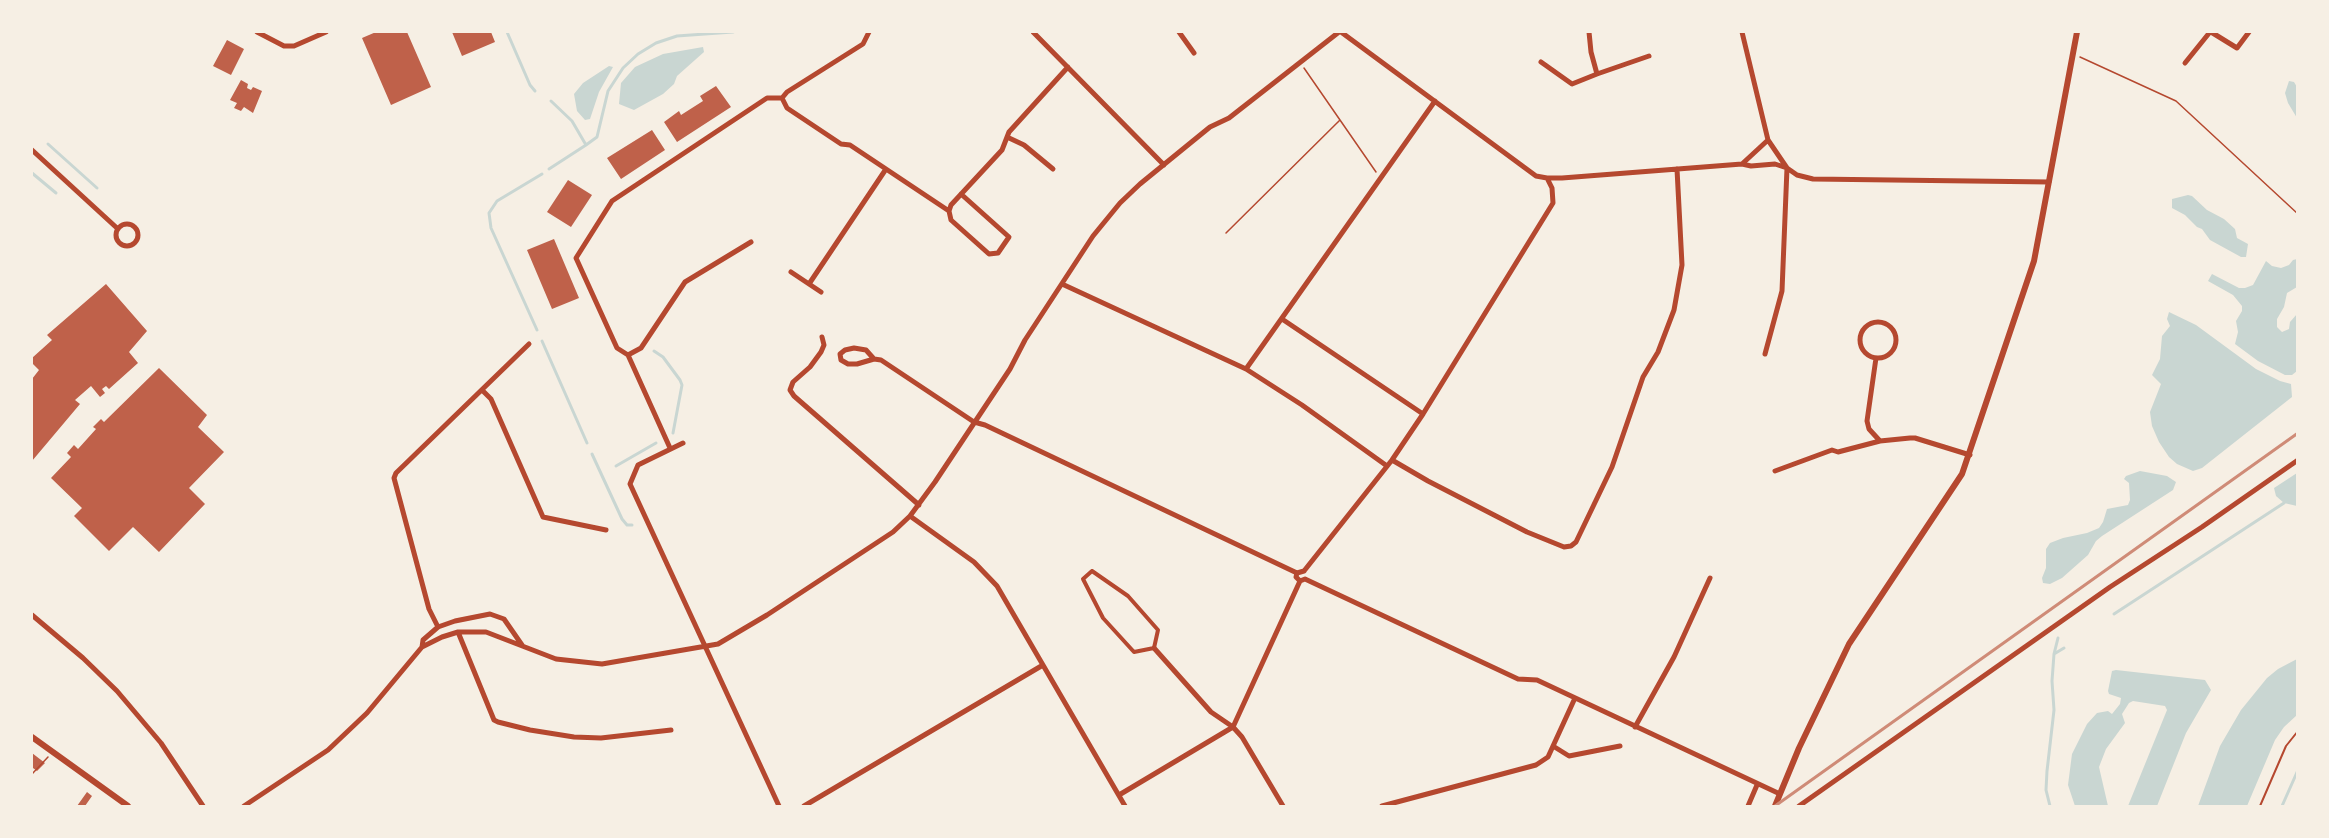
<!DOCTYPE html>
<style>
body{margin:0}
#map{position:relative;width:2329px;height:838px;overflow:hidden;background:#f6efe4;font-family:"Alegreya Sans",sans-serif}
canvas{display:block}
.frame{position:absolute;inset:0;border:33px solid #f6efe4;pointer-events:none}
</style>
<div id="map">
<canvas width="2329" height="838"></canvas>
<div class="frame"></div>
</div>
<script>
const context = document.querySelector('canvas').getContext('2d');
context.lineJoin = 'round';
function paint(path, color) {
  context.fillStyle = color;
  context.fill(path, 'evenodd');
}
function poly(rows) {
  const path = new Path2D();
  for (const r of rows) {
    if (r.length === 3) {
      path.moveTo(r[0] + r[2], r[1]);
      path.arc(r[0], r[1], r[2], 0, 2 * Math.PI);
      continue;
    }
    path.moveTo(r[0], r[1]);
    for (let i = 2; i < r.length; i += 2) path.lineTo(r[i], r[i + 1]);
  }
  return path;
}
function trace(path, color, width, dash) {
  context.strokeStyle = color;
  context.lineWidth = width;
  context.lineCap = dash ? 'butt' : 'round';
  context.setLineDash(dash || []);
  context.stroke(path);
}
paint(poly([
 [703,47,704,52,677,76,674,84,663,94,634,110,619,104,621,83,635,67,663,54],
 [609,66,613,67,599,92,590,119,585,120,577,111,574,94,583,83],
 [2289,81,2294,82,2297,87,2297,118,2288,103,2285,93],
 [2188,195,2192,196,2207,210,2224,219,2235,229,2237,238,2248,244,2246,257,2241,257,2210,240,2202,229,2197,227,2185,215,2172,208,2172,199],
 [2297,259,2297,287,2287,293,2284,307,2277,319,2277,327,2282,332,2289,329,2290,322,2297,314,2297,371,2292,375,2285,375,2258,361,2235,344,2238,332,2236,321,2242,311,2242,306,2233,295,2208,281,2212,274,2239,288,2245,288,2253,285,2266,261,2272,266,2281,268,2289,265,2293,260],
 [2169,312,2196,325,2256,369,2280,381,2291,384,2292,397,2202,468,2193,471,2177,464,2169,457,2159,442,2152,426,2150,412,2161,384,2152,375,2160,359,2162,336,2170,326,2167,319],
 [2140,471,2167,476,2176,482,2173,490,2102,536,2096,541,2088,555,2062,578,2050,584,2043,583,2042,578,2046,568,2046,549,2050,543,2063,538,2087,533,2099,528,2103,522,2107,509,2128,505,2130,500,2129,483,2124,479,2126,476],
 [2297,473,2297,506,2284,503,2276,496,2274,488],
 [2297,659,2297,715,2284,727,2275,740,2247,806,2198,806,2220,746,2241,710,2267,678,2278,669],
 [2116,670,2205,680,2211,690,2186,733,2157,806,2128,806,2167,710,2165,706,2133,701,2129,703,2122,714,2125,723,2106,749,2099,767,2108,806,2075,806,2068,785,2072,754,2087,724,2097,713,2108,711,2112,714,2120,704,2121,698,2109,694,2108,691,2112,671]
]), '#c9d6d2');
trace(poly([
 [507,32,530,85,535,91],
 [48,144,97,188],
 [586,145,597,137,608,91,623,68,638,54,656,43,677,36,733,32],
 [549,169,586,145,572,121,551,101],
 [32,173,56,193],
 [537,330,491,228,489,213,497,201,542,174],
 [542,341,587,443],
 [654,351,663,357,680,380,682,385,673,433],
 [592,454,622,519,627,525,632,525],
 [616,466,656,443],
 [2114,614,2284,503],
 [2054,654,2064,648],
 [2050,806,2046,790,2047,771,2054,710,2052,681,2054,654,2058,638],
 [2282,806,2298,770]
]), '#c9d6d2', 3);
paint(poly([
 [376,32,407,32,431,87,391,105,362,38],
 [452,32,491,32,495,42,462,56],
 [227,40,244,49,231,75,213,66],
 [241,80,248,84,247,88,251,90,253,87,262,91,253,113,244,107,241,111,234,108,237,103,230,100],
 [716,86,731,107,677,142,664,122,679,111,681,115,703,101,700,96],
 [652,130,665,150,621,179,607,158],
 [568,180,592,195,571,227,547,212],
 [554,239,579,298,552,309,527,250],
 [106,284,147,331,129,352,138,363,109,389,106,386,102,389,105,393,100,397,91,386,75,400,80,404,32,461,32,379,39,370,32,363,32,358,52,340,47,335],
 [159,368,207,415,198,427,224,452,189,488,205,504,159,552,133,527,109,551,74,516,82,508,51,478,71,457,67,453,74,445,78,449,96,429,93,427,101,419,104,422],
 [32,753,45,763,37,771,33,768,32,770],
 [87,792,92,796,85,806,77,806]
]), '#bf614a');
trace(poly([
 [2080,57,2176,101,2298,214],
 [1304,68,1376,172],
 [1226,233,1340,120],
 [32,774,48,757]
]), '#b5482f', 1.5);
trace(poly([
 [2260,806,2286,746,2298,731]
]), '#b5482f', 2);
trace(poly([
 [1092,571,1128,596,1158,630,1154,648,1134,652,1103,618,1083,579,1092,571]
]), '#b5482f', 4);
trace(poly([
 [257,32,284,46,294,46,326,32],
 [1033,32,1164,165],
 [1179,32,1194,53],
 [1341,32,1536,176,1547,178,1562,178,1742,164,1768,140],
 [1589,32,1591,52,1597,74,1649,56],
 [1742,32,1768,140,1787,168,1797,175,1813,179,2049,182],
 [2211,32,2237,48,2249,32],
 [1541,62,1572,84,1597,74],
 [2185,63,2210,32],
 [782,98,787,108,841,144,850,145,949,211,951,205,1002,150,1009,132,1068,67],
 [1007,137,1024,145,1053,169],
 [32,150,118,229],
 [1742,164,1751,166,1775,164,1787,168,1782,291,1765,354],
 [949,211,951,220,989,254,998,253,1009,237,961,194],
 [127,235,11],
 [791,272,809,284,886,169],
 [809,284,821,292],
 [1062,284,1246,369,1302,405,1387,466],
 [1282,319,1423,414],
 [1878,340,18],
 [822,337,824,345,821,352,810,367,793,382,790,390,794,396,919,505],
 [628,355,641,348,685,282,751,242],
 [1876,358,1867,421,1869,429,1880,441],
 [874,359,857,364,848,364,841,360,840,354,845,350,854,348,866,350,874,359,881,360,974,422,985,425,1297,573,1304,571],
 [1246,369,1435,101],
 [482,390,491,399,543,517,606,530],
 [683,443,638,465,630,484,779,806],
 [670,448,628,355,617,348,576,258,612,201,767,98,782,98,787,92,863,44,869,32],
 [1392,460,1428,481,1527,532,1564,547,1571,546,1576,542,1612,467,1643,377,1658,352,1674,310,1682,265,1677,169],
 [1775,471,1832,450,1838,452,1880,441,1910,438,1915,438,1970,455],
 [910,516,974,562,997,586,1125,806],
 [1304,571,1392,460,1423,414,1553,203,1552,188,1547,178],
 [1297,573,1296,577,1300,581,1305,579,1518,679,1537,680,1780,794],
 [32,615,83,658,117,691,161,743,203,806],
 [438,627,429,609,394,478,396,473,529,344],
 [458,632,494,720,498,722,530,730,574,737,601,738,671,730],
 [422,647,423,640,438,627,455,621,490,614,504,619,522,645],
 [1154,648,1211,712,1233,727,1242,737,1283,806],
 [1635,727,1674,657,1710,578],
 [1553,746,1569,756,1620,746],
 [1119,795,1233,727,1300,581],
 [244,806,328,750,367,713,422,647,442,637,458,632,486,632,556,659,602,664,718,644,767,615,893,532,910,516,935,482,1010,369,1025,340,1093,236,1120,203,1140,184,1210,127,1229,118,1339,32],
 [804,806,1043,665],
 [1382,806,1536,765,1548,757,1575,698],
 [1748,806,1757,785],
 [1799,806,2110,587,2202,527,2298,460]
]), '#b5482f', 5);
trace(poly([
 [32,737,128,806],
 [1775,806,1799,748,1849,644,1962,474,2034,261,2077,32]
]), '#b5482f', 6);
trace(poly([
 [1775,806,2298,433]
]), '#cf8b77', 3);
</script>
